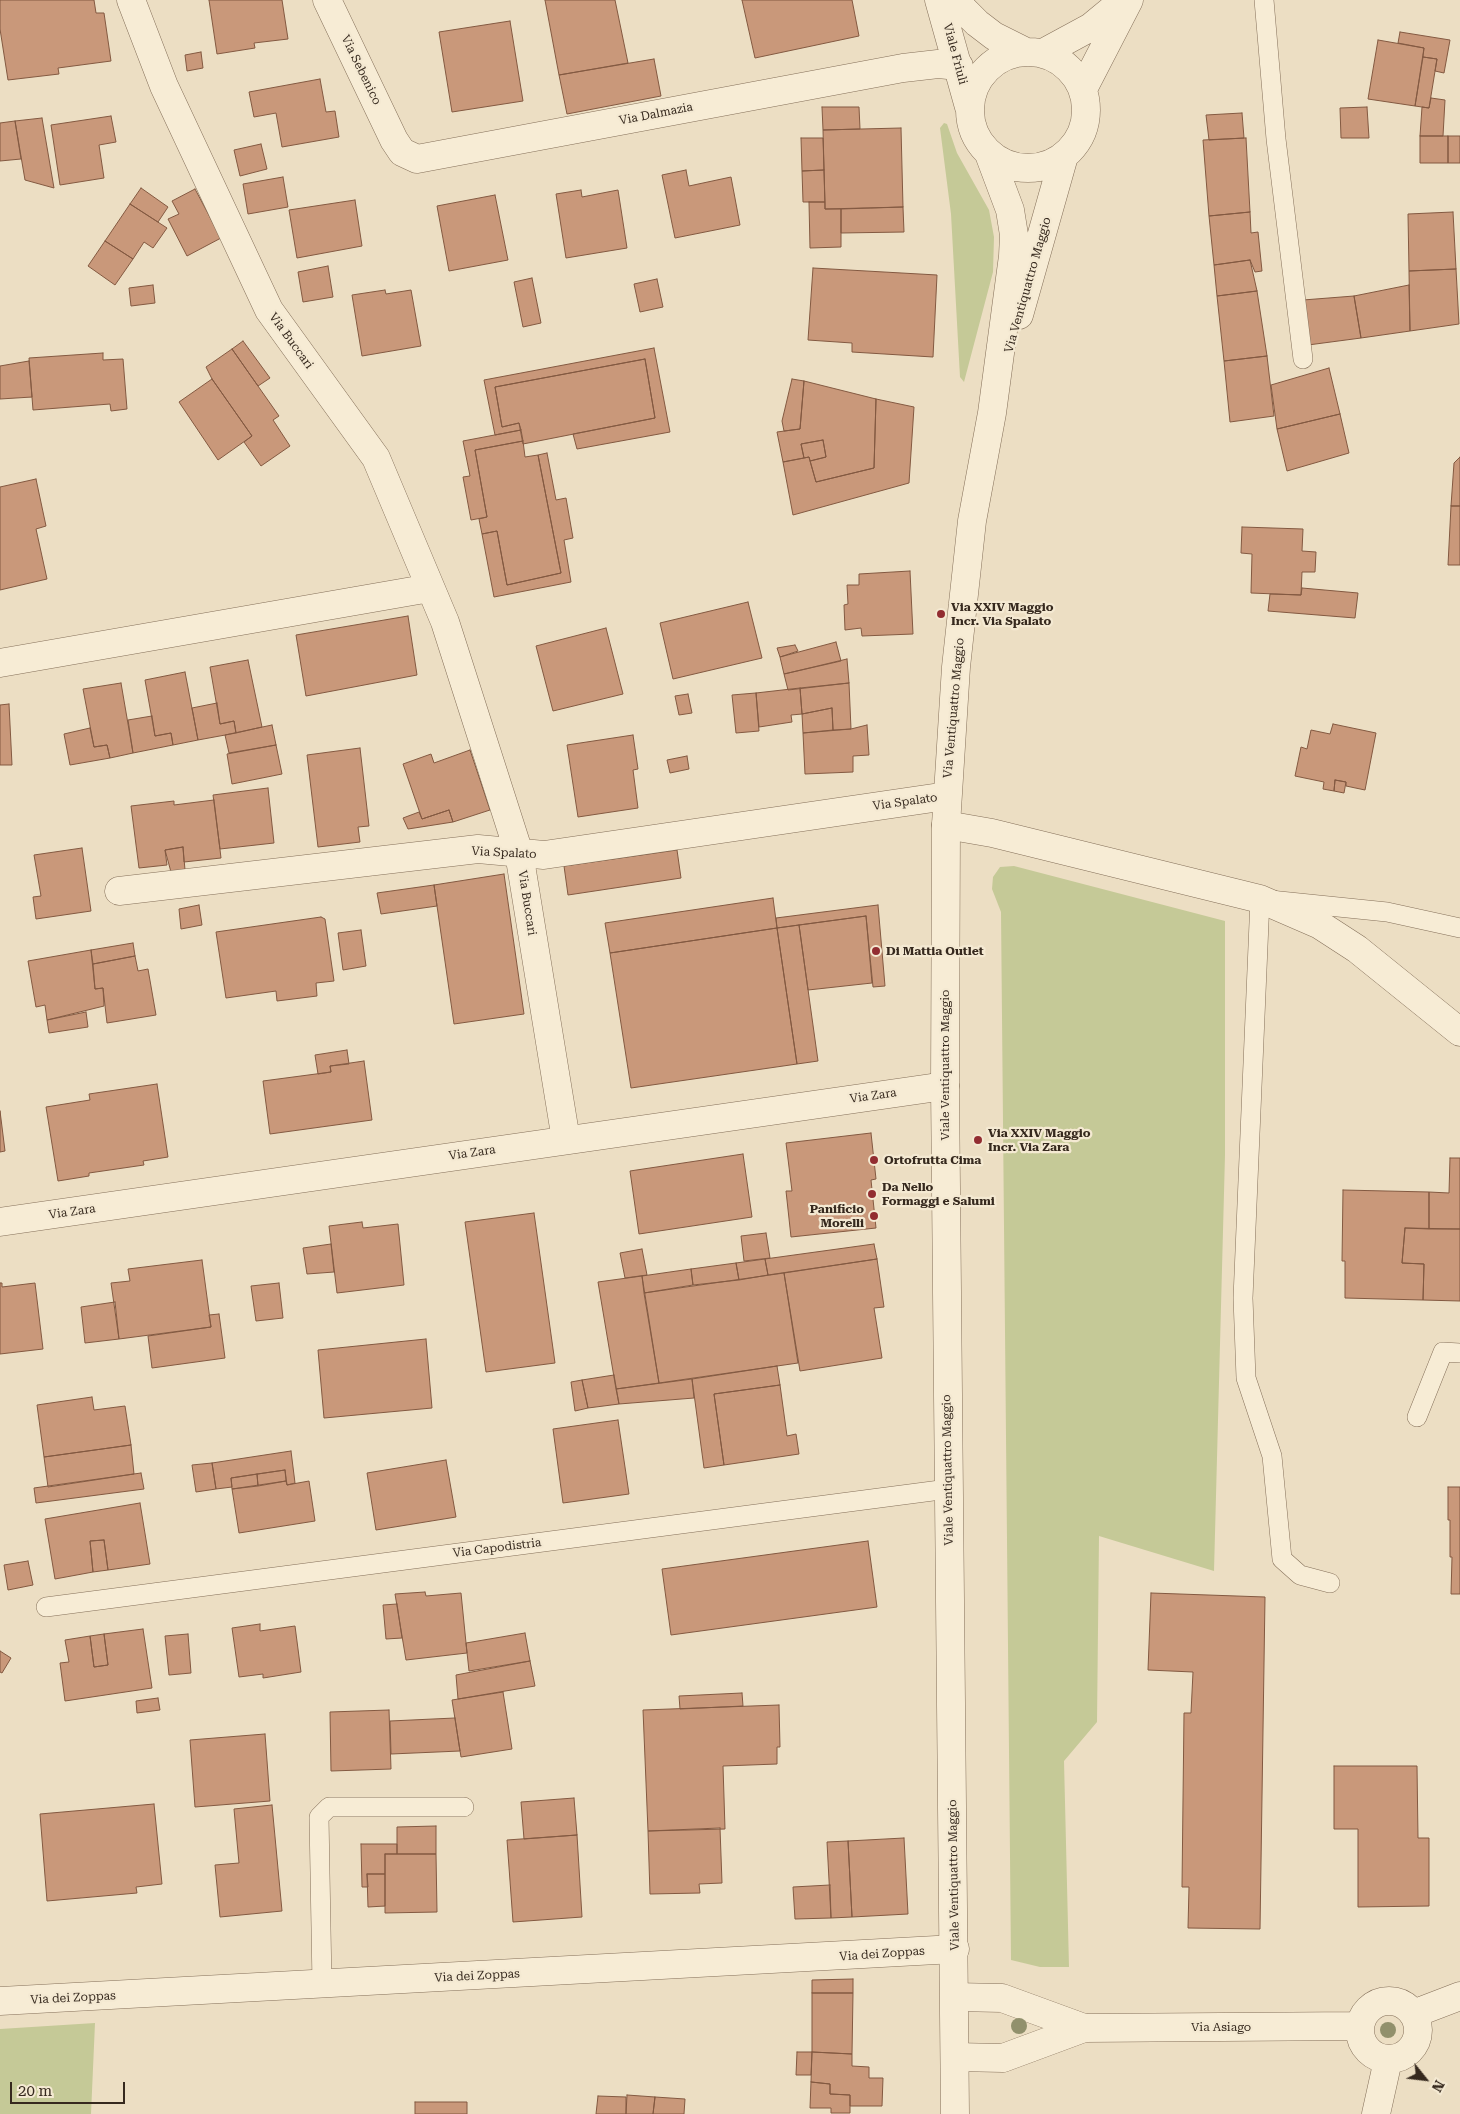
<!DOCTYPE html>
<style>
body{margin:0}
#map{position:relative;width:1460px;height:2114px;overflow:hidden;background:#ecdec3;font-family:"Roboto Serif",serif}
canvas{display:block}
.north{position:absolute;left:1400px;top:2054px;width:50px;height:50px;-webkit-text-stroke:4px #f4e9d2;paint-order:stroke;rotate:119deg;font-size:14px;font-weight:700;line-height:20px;text-align:center;color:#36291e}
.north::after{content:'';display:block;margin:auto;width:18px;height:22px;background:#36291e;clip-path:polygon(50% 0,100% 100%,50% 72%,0 100%)}
.scale{position:absolute;left:10px;top:2082px;width:115px;height:22px;box-sizing:border-box;border:2px solid #36291e;border-top:0;padding-left:6px;font-size:15px;line-height:18px;white-space:nowrap;color:#36291e;-webkit-text-stroke:4px #f4e9d2;paint-order:stroke}
</style>
<div id="map">
<canvas width="1460" height="2114"></canvas>
<div class="north">N</div>
<div class="scale">20 m</div>
</div>
<script>
const context = document.querySelector('canvas').getContext('2d');
context.lineJoin = 'round';
function paint(path, color) {
  context.fillStyle = color;
  context.fill(path, 'evenodd');
}
function poly(rows) {
  const path = new Path2D();
  for (const r of rows) {
    if (r.length === 3) {
      path.moveTo(r[0] + r[2], r[1]);
      path.arc(r[0], r[1], r[2], 0, 2 * Math.PI);
      continue;
    }
    path.moveTo(r[0], r[1]);
    for (let i = 2; i < r.length; i += 2) path.lineTo(r[i], r[i + 1]);
  }
  return path;
}
function trace(path, color, width, dash) {
  context.strokeStyle = color;
  context.lineWidth = width;
  context.lineCap = dash ? 'butt' : 'round';
  context.setLineDash(dash || []);
  context.stroke(path);
}
function label(font, color, halo, rows, align = 'center') {
  context.font = font + ' "Roboto Serif",serif';
  context.lineWidth = 4.5;
  context.setLineDash([]);
  context.textBaseline = 'middle';
  context.strokeStyle = halo;
  context.fillStyle = color;
  for (const [text, x, y, turn = 0] of rows) {
    context.save();
    context.translate(x, y);
    context.rotate((+turn || 0) * Math.PI / 180);
    context.textAlign = isNaN(turn) ? turn : align;
    if (halo) context.strokeText(text, 0, 0);
    context.fillText(text, 0, 0);
    context.restore();
  }
}
paint(poly([
 [944,123,947,124,957,153,989,210,994,237,993,272,964,382,960,377,951,214,940,128],
 [1014,866,1225,921,1225,1155,1214,1571,1099,1536,1097,1722,1064,1761,1069,1967,1040,1967,1011,1960,1001,912,992,889,993,877,1000,867],
 [95,2023,91,2114,0,2114,0,2029]
]), '#c5c997');
const building = poly([
 [0,0,94,0,96,13,104,13,111,61,58,68,59,74,8,80,0,29,0,0],
 [209,0,282,0,288,39,254,43,255,48,217,54,209,0],
 [545,0,615,0,628,63,559,75,545,0],
 [742,0,852,0,859,36,755,58,742,0],
 [510,21,523,101,452,112,439,32,510,21],
 [1400,32,1450,40,1444,73,1435,71,1437,59,1423,57,1424,48,1398,43,1400,32],
 [1378,40,1424,48,1415,106,1368,99,1378,40],
 [201,52,203,68,187,71,185,55,201,52],
 [1423,57,1437,59,1429,108,1415,106,1423,57],
 [654,59,661,96,567,114,559,75,654,59],
 [320,79,326,112,335,111,339,137,282,147,276,113,254,117,249,92,320,79],
 [1431,98,1445,100,1443,136,1420,136,1422,107,1429,108,1431,98],
 [822,107,859,107,860,129,823,130,822,107],
 [1367,107,1369,138,1341,138,1340,108,1367,107],
 [1242,113,1244,138,1209,140,1206,115,1242,113],
 [111,116,116,142,99,145,104,178,60,185,51,125,111,116],
 [42,118,54,188,25,180,15,121,42,118],
 [15,121,21,159,0,161,0,123,15,121],
 [901,128,903,207,825,209,823,130,901,128],
 [1420,136,1448,136,1448,163,1420,163,1420,136],
 [1448,136,1460,136,1460,163,1448,163,1448,136],
 [801,138,823,138,824,170,802,171,801,138],
 [1246,138,1250,212,1209,216,1203,140,1246,138],
 [261,144,267,169,240,176,234,150,261,144],
 [686,170,689,186,731,177,740,225,675,238,662,175,686,170],
 [824,170,825,202,803,202,802,171,824,170],
 [283,177,288,207,248,214,243,184,283,177],
 [141,188,168,207,158,222,130,204,141,188],
 [195,189,221,238,187,256,168,219,179,214,172,201,195,189],
 [581,190,582,197,618,190,627,248,566,258,556,194,581,190],
 [495,195,508,260,449,271,437,206,495,195],
 [355,200,362,246,297,258,289,210,355,200],
 [809,202,825,202,825,209,841,209,841,247,810,248,809,202],
 [130,204,167,228,153,248,144,242,133,259,105,241,130,204],
 [903,207,904,232,841,233,841,209,903,207],
 [1250,212,1251,233,1258,232,1262,271,1255,272,1250,260,1214,265,1209,216,1250,212],
 [1453,212,1456,269,1409,271,1408,214,1453,212],
 [105,241,133,259,115,285,88,266,105,241],
 [1250,260,1257,291,1217,296,1214,265,1250,260],
 [328,266,333,297,303,302,298,272,328,266],
 [813,268,937,275,933,357,852,352,852,343,808,340,813,268],
 [1456,269,1459,324,1410,331,1409,271,1456,269],
 [532,278,541,323,523,327,514,282,532,278],
 [657,279,663,307,640,312,634,284,657,279],
 [153,285,155,303,131,306,129,288,153,285],
 [1409,285,1410,331,1361,338,1354,296,1409,285],
 [385,290,386,294,411,290,421,346,362,356,352,295,385,290],
 [1257,291,1267,356,1224,361,1217,296,1257,291],
 [1354,296,1361,338,1308,345,1303,300,1354,296],
 [243,341,270,378,258,386,232,349,243,341],
 [654,348,670,432,577,449,573,434,655,418,645,359,495,387,502,427,519,423,521,430,495,435,484,380,654,348],
 [232,349,279,416,273,420,290,446,261,466,244,442,252,436,212,379,206,367,232,349],
 [103,353,103,360,123,359,127,409,111,411,110,404,33,410,29,358,103,353],
 [1267,356,1274,416,1230,422,1224,361,1267,356],
 [645,359,655,418,523,444,519,423,502,427,495,387,645,359],
 [29,361,32,397,0,399,0,366,29,361],
 [1329,368,1340,414,1277,429,1271,385,1329,368],
 [212,379,252,436,218,460,179,402,212,379],
 [792,379,804,381,800,429,784,431,782,421,792,379],
 [804,381,876,399,874,468,816,482,810,461,826,457,823,440,801,444,804,458,783,462,777,432,800,429,804,381],
 [876,399,914,407,909,483,793,515,783,462,809,457,816,482,874,468,876,399],
 [1340,414,1349,453,1287,471,1277,429,1340,414],
 [521,430,523,441,475,450,487,517,471,520,463,477,470,476,463,441,521,430],
 [823,440,826,457,810,461,809,457,804,458,801,444,823,440],
 [523,441,525,457,538,455,561,573,507,585,497,531,482,534,479,519,487,517,475,450,523,441],
 [547,453,556,500,566,498,573,538,564,540,571,582,494,597,482,534,497,531,507,585,561,573,538,455,547,453],
 [1460,457,1460,506,1451,506,1454,463,1460,457],
 [36,479,46,526,36,529,47,579,0,590,0,487,36,479],
 [1451,506,1460,506,1460,565,1448,565,1451,506],
 [1242,527,1303,529,1302,551,1316,552,1315,572,1302,572,1301,595,1251,593,1252,554,1241,553,1242,527],
 [910,571,913,634,862,636,861,628,845,630,844,605,848,604,847,585,859,585,859,574,910,571],
 [1302,588,1358,593,1355,618,1268,611,1270,594,1301,595,1302,588],
 [748,602,762,658,673,679,660,623,748,602],
 [408,616,417,675,306,696,296,635,408,616],
 [606,628,623,694,553,711,536,646,606,628],
 [836,642,841,661,784,674,780,657,836,642],
 [795,645,798,651,780,657,777,648,795,645],
 [847,659,849,683,788,690,784,674,847,659],
 [248,660,262,727,236,733,234,721,220,724,210,667,248,660],
 [185,672,198,740,173,745,171,733,155,736,145,680,185,672],
 [121,683,133,753,110,758,107,745,94,747,83,689,121,683],
 [849,683,851,729,833,730,832,708,802,714,800,688,849,683],
 [800,688,802,714,791,715,792,722,759,727,756,693,800,688],
 [756,693,759,731,736,733,732,695,756,693],
 [688,694,692,713,679,715,675,696,688,694],
 [217,703,220,724,234,721,236,733,198,740,192,708,217,703],
 [9,704,12,765,0,765,0,705,9,704],
 [832,708,833,730,803,733,802,714,832,708],
 [152,716,155,736,171,733,173,745,133,753,128,720,152,716],
 [1333,724,1376,733,1365,790,1346,786,1346,782,1335,780,1334,791,1323,789,1324,782,1295,776,1301,747,1307,749,1311,730,1330,734,1333,724],
 [272,725,276,745,229,753,225,735,272,725],
 [867,725,869,755,853,756,853,772,805,774,803,733,851,729,867,725],
 [90,728,94,747,107,745,110,758,70,765,64,734,90,728],
 [633,735,638,769,633,770,638,808,578,817,567,745,633,735],
 [276,745,282,774,232,784,227,754,276,745],
 [360,748,369,826,358,827,360,842,318,847,307,755,360,748],
 [470,750,490,810,453,822,449,810,422,819,403,764,431,754,434,763,470,750],
 [687,756,689,769,670,773,667,760,687,756],
 [1335,780,1346,782,1344,793,1334,791,1335,780],
 [268,788,274,843,220,849,213,795,268,788],
 [214,800,221,858,184,862,183,847,165,850,167,865,139,868,131,806,174,801,174,805,214,800],
 [449,810,453,822,408,829,403,818,419,812,422,819,449,810],
 [183,847,185,870,171,872,165,850,183,847],
 [82,848,91,911,36,919,33,897,41,896,34,855,82,848],
 [677,850,681,878,568,895,564,866,677,850],
 [504,874,524,1014,454,1024,434,885,504,874],
 [434,885,437,906,381,914,377,893,434,885],
 [773,898,777,928,610,953,605,923,773,898],
 [199,905,202,925,181,929,179,909,199,905],
 [878,905,885,986,873,987,866,916,777,928,776,918,878,905],
 [866,916,872,983,808,990,799,925,866,916],
 [321,917,325,919,334,981,316,983,317,996,277,1001,276,991,226,998,216,932,321,917],
 [799,925,818,1061,797,1064,777,928,799,925],
 [777,928,797,1064,631,1088,610,953,777,928],
 [361,930,366,966,343,970,338,933,361,930],
 [133,943,135,956,93,964,91,950,133,943],
 [91,950,95,989,103,988,104,1006,47,1020,45,1005,36,1007,28,961,91,950],
 [135,956,138,971,148,969,156,1015,107,1023,103,988,95,989,93,964,135,956],
 [86,1012,88,1027,49,1033,47,1020,86,1012],
 [347,1050,349,1064,330,1066,331,1072,318,1074,315,1055,347,1050],
 [364,1061,372,1120,270,1134,263,1081,331,1072,330,1066,364,1061],
 [157,1084,168,1157,143,1161,144,1165,89,1173,89,1176,58,1181,46,1107,90,1100,89,1094,157,1084],
 [0,1111,5,1151,0,1152,0,1111],
 [871,1133,876,1179,871,1180,876,1228,791,1237,786,1191,792,1191,786,1143,871,1133],
 [743,1154,752,1217,639,1234,630,1171,743,1154],
 [1450,1158,1460,1158,1460,1229,1429,1229,1429,1192,1449,1193,1450,1158],
 [1343,1190,1429,1192,1429,1229,1405,1228,1402,1263,1424,1264,1423,1300,1345,1298,1345,1261,1342,1261,1343,1190],
 [534,1213,555,1363,486,1372,465,1222,534,1213],
 [362,1222,363,1228,398,1224,404,1285,337,1293,329,1226,362,1222],
 [1405,1228,1460,1229,1460,1301,1423,1300,1424,1264,1402,1263,1405,1228],
 [766,1233,770,1258,744,1261,741,1236,766,1233],
 [331,1244,334,1272,307,1274,303,1248,331,1244],
 [874,1244,877,1259,768,1275,765,1259,874,1244],
 [642,1249,647,1275,625,1278,620,1253,642,1249],
 [765,1259,768,1275,739,1280,736,1263,765,1259],
 [877,1259,884,1307,874,1308,882,1358,800,1371,784,1273,877,1259],
 [202,1260,211,1327,119,1339,111,1283,130,1281,128,1269,202,1260],
 [736,1263,739,1280,693,1285,691,1269,736,1263],
 [691,1269,693,1285,644,1293,642,1276,691,1269],
 [784,1273,798,1363,659,1383,644,1293,784,1273],
 [642,1276,659,1383,616,1389,598,1282,642,1276],
 [0,1283,2,1283,2,1287,35,1283,43,1349,0,1354,0,1283],
 [279,1283,283,1318,256,1321,251,1286,279,1283],
 [115,1302,119,1339,85,1343,81,1307,115,1302],
 [219,1314,225,1358,152,1368,148,1336,211,1327,209,1315,219,1314],
 [426,1339,432,1408,324,1418,318,1350,426,1339],
 [777,1366,780,1385,714,1394,724,1465,704,1468,692,1379,777,1366],
 [614,1375,619,1404,588,1408,582,1380,614,1375],
 [692,1379,694,1398,619,1404,616,1389,692,1379],
 [582,1380,588,1408,575,1411,571,1382,582,1380],
 [780,1385,787,1436,796,1434,799,1454,724,1465,714,1394,780,1385],
 [92,1397,94,1410,125,1406,131,1445,44,1457,37,1405,92,1397],
 [618,1420,629,1494,563,1503,553,1429,618,1420],
 [131,1445,134,1474,48,1487,44,1457,131,1445],
 [291,1451,295,1483,287,1485,285,1470,231,1478,232,1487,216,1489,212,1463,291,1451],
 [446,1460,456,1517,376,1530,367,1473,446,1460],
 [212,1463,216,1489,196,1492,192,1465,212,1463],
 [285,1470,286,1481,258,1486,257,1474,285,1470],
 [141,1473,144,1489,36,1503,34,1488,141,1473],
 [257,1474,258,1486,232,1489,231,1478,257,1474],
 [286,1481,287,1485,309,1481,315,1521,239,1533,232,1489,286,1481],
 [1448,1487,1460,1487,1460,1594,1451,1594,1452,1557,1450,1557,1450,1520,1448,1520,1448,1487],
 [140,1503,150,1564,108,1570,104,1540,90,1541,93,1572,55,1579,45,1519,140,1503],
 [104,1540,108,1570,93,1572,90,1541,104,1540],
 [868,1541,877,1607,671,1635,662,1569,868,1541],
 [28,1561,33,1585,8,1590,4,1565,28,1561],
 [425,1592,426,1596,461,1593,467,1653,406,1660,395,1594,425,1592],
 [1151,1593,1265,1597,1260,1929,1188,1928,1189,1887,1182,1887,1184,1713,1191,1713,1193,1672,1148,1670,1151,1593],
 [397,1604,402,1638,386,1639,383,1605,397,1604],
 [260,1624,260,1631,295,1626,301,1672,263,1678,263,1674,239,1677,232,1628,260,1624],
 [143,1629,152,1688,65,1701,60,1663,69,1662,65,1640,90,1636,94,1667,108,1665,104,1634,143,1629],
 [525,1633,530,1661,469,1671,466,1643,525,1633],
 [104,1634,108,1665,94,1667,90,1636,104,1634],
 [188,1634,191,1673,169,1675,165,1636,188,1634],
 [0,1651,11,1658,2,1673,0,1672,0,1651],
 [530,1661,535,1686,458,1699,456,1675,530,1661],
 [503,1692,512,1749,461,1757,452,1700,503,1692],
 [742,1693,743,1706,680,1709,679,1696,742,1693],
 [158,1698,160,1710,137,1713,136,1701,158,1698],
 [779,1705,780,1747,777,1747,777,1764,723,1766,725,1829,648,1831,643,1710,779,1705],
 [389,1710,391,1769,331,1771,330,1712,389,1710],
 [455,1718,460,1751,391,1754,390,1721,455,1718],
 [265,1734,270,1801,195,1807,190,1740,265,1734],
 [1334,1766,1417,1766,1418,1838,1429,1838,1429,1906,1358,1907,1358,1829,1334,1829,1334,1766],
 [574,1798,577,1835,524,1839,521,1802,574,1798],
 [154,1804,162,1884,136,1887,137,1893,47,1901,40,1814,154,1804],
 [272,1805,282,1911,220,1917,215,1865,239,1863,234,1809,272,1805],
 [436,1826,436,1854,397,1854,397,1827,436,1826],
 [720,1828,722,1883,699,1884,700,1893,650,1894,648,1831,720,1828],
 [577,1835,582,1917,513,1922,507,1840,577,1835],
 [904,1838,908,1914,852,1917,848,1841,904,1838],
 [848,1841,852,1917,831,1918,827,1842,848,1841],
 [361,1844,397,1844,397,1854,385,1854,385,1874,367,1874,368,1887,362,1887,361,1844],
 [385,1854,436,1854,437,1912,385,1913,385,1854],
 [367,1874,385,1874,385,1906,368,1907,367,1874],
 [830,1885,831,1918,795,1919,793,1887,830,1885],
 [853,1979,853,1993,812,1993,812,1980,853,1979],
 [812,1993,853,1993,852,2054,812,2052,812,1993],
 [797,2052,812,2052,811,2075,796,2075,797,2052],
 [812,2052,852,2054,852,2066,869,2067,869,2078,883,2078,882,2106,850,2106,850,2095,830,2094,830,2084,811,2082,812,2052],
 [811,2082,830,2084,830,2094,850,2095,850,2113,831,2113,831,2108,810,2108,811,2082],
 [627,2095,655,2097,653,2114,626,2114,627,2095],
 [598,2096,626,2097,626,2114,596,2114,598,2096],
 [655,2097,685,2099,684,2114,653,2114,655,2097],
 [415,2102,467,2102,467,2114,415,2114,415,2102]
]);
paint(building, '#c9987a');
trace(building, '#835941', 1);
const service = poly([
 [1264,0,1276,139,1303,359],
 [1417,1417,1443,1352,1460,1353],
 [1330,1583,1300,1575,1282,1559,1272,1456,1246,1378,1243,1298,1260,899,1387,912,1460,928],
 [46,1607,948,1489],
 [322,1984,319,1817,329,1807,464,1807]
]);
const minor = poly([
 [131,0,164,86,269,310,376,458,445,622,519,853,566,1140],
 [327,0,394,140,402,152,417,159,903,68,938,64,959,66],
 [0,663,430,588],
 [946,825,992,833,1260,899,1320,925,1357,949,1460,1032],
 [119,891,478,849,544,855,947,796],
 [0,1222,945,1086],
 [955,1997,1002,1998,1084,2028],
 [1389,2030,29],
 [0,2001,955,1949],
 [1413,2014,1460,1996],
 [955,2057,1003,2058,1084,2028,1359,2026],
 [1376,2114,1388,2060]
]);
const tertiary = poly([
 [939,0,969,107],
 [954,0,977,23,994,36,1024,51],
 [1028,110,58],
 [1043,53,1091,27,1114,8,1120,0],
 [1083,89,1129,0],
 [1019,315,1064,156],
 [955,2114,945,1086,946,825,956,667,972,521,992,413,1013,256,1014,235,1010,210,989,154]
]);
trace(service, '#85705a', 20);
trace(minor, '#85705a', 29);
trace(tertiary, '#85705a', 29);
trace(service, '#f7ecd5', 19);
trace(minor, '#f7ecd5', 28);
trace(tertiary, '#f7ecd5', 28);
context.fillStyle = '#91906c';
for (const [x, y] of [
 [1019,2026],
 [1388,2030]
]) {
  context.beginPath();
  context.arc(x, y, 8, 0, 2 * Math.PI);
  context.fill();
}
for (const [x, y, r, color] of [
 [941,614,5,"#922d31"],
 [876,951,5,"#922d31"],
 [978,1140,5,"#922d31"],
 [874,1160,5,"#922d31"],
 [872,1194,5,"#922d31"],
 [874,1216,5,"#922d31"]
]) {
  const dot = new Path2D();
  dot.arc(x, y, r, 0, 2 * Math.PI);
  context.fillStyle = color;
  context.fill(dot);
  trace(dot, '#f4e9d2', 2);
}
label('12px', '#36291e', '#f4e9d2', [
 ["Viale Friuli",955,54,75],
 ["Via Sebenico",361,70,64],
 ["Via Dalmazia",656,114,-11],
 ["Via Ventiquattro Maggio",1028,285,-74],
 ["Via Buccari",291,341,54],
 ["Via Ventiquattro Maggio",954,708,-85],
 ["Via Spalato",905,802,-8],
 ["Via Spalato",504,853,3],
 ["Via Buccari",527,903,81],
 ["Viale Ventiquattro Maggio",945,1065,-90],
 ["Via Zara",873,1096,-8],
 ["Via Zara",472,1153,-8],
 ["Via Zara",72,1212,-8],
 ["Viale Ventiquattro Maggio",948,1470,-91],
 ["Via Capodistria",497,1548,-7],
 ["Viale Ventiquattro Maggio",954,1875,-91],
 ["Via dei Zoppas",882,1954,-4],
 ["Via dei Zoppas",477,1976,-3],
 ["Via dei Zoppas",73,1998,-3],
 ["Via Asiago",1221,2027]
]);
label('bold 12px', '#36291e', '#f4e9d2', [
 ["Via XXIV Maggio",951,607],
 ["Incr. Via Spalato",951,621],
 ["Di Mattia Outlet",886,951],
 ["Via XXIV Maggio",988,1133],
 ["Incr. Via Zara",988,1147],
 ["Ortofrutta Cima",884,1160],
 ["Da Nello",882,1187],
 ["Formaggi e Salumi",882,1201],
 ["Panificio",864,1209,"right"],
 ["Morelli",864,1223,"right"]
], 'left');
</script>
